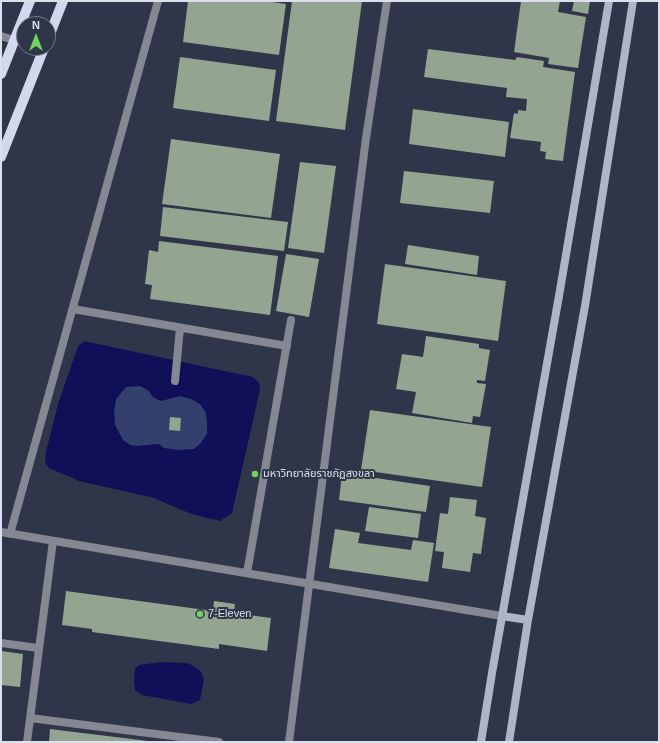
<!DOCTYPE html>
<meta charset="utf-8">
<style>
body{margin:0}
#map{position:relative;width:660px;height:743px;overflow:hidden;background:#303649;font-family:Arial,sans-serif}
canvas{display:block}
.frame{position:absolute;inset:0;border:2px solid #dce0ec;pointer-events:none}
.north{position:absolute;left:16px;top:16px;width:40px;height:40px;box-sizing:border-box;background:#303649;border:1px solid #757a8a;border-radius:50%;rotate:0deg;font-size:11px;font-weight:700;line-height:16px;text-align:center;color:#dce0ec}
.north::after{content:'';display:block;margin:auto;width:14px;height:18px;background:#70d35f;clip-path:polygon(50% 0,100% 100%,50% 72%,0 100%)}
</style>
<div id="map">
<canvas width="660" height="743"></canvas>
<div class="frame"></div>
<div class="north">N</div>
</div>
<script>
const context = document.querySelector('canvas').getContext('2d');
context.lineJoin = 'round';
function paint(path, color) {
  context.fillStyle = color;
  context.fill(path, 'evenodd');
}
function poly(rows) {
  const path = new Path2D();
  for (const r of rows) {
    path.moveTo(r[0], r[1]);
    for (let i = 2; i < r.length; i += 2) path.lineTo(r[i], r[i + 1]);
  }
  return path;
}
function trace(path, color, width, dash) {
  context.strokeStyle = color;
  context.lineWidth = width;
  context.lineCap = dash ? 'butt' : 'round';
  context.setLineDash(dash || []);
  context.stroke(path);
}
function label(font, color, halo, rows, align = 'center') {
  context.font = font + ' Arial,"Noto Sans Thai",sans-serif';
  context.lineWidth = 4;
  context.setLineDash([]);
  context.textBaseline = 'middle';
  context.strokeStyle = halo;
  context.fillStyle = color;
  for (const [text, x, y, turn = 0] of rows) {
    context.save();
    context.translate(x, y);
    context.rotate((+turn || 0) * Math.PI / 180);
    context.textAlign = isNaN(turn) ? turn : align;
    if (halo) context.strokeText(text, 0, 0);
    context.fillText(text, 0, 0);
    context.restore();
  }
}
paint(poly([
 [140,386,148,390,153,397,161,401,180,396,191,399,200,404,206,413,207,423,207,434,200,444,194,449,178,450,164,449,159,444,138,446,130,445,123,440,115,425,114,412,116,399,126,387]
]), '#333f6d');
paint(poly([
 [84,341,253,377,259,383,260,390,232,513,220,521,207,518,189,513,154,498,79,481,49,468,45,463,46,452,58,404,78,346],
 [140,386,148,390,153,397,161,401,180,396,191,399,200,404,206,413,207,423,207,434,200,444,194,449,178,450,164,448,159,444,137,446,130,445,123,440,115,425,114,412,116,399,126,387],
 [161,662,188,663,200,670,204,679,200,700,191,704,142,695,135,690,134,681,135,669,139,665]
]), '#0f1058');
paint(poly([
 [188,1,265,1,286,4,279,55,183,42],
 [292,1,362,1,345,130,276,121],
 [521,1,560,1,558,12,586,17,578,68,548,64,549,58,514,52],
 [574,1,590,1,588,14,572,11],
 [428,49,515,60,517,57,544,61,543,67,575,72,563,161,545,159,546,152,540,151,541,142,510,138,514,113,518,114,518,110,526,111,527,99,506,97,507,88,424,77],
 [180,57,276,70,269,121,173,108],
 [413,109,509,122,505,157,409,144],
 [171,139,280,154,271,218,162,204],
 [300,162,336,166,324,253,288,248],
 [404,171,494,181,490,213,400,203],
 [163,207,288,222,284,251,160,236],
 [159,241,278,256,270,315,150,299,152,285,145,284,149,250,158,252],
 [408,245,479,256,477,275,405,264],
 [286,254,319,259,309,317,276,311],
 [385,264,506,281,498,341,377,324],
 [426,336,479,344,479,348,490,350,485,381,477,380,477,383,486,384,480,417,473,416,472,423,412,413,416,392,396,389,402,354,423,357],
 [370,410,491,427,482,487,361,470],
 [170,417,181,418,180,431,169,430],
 [342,473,430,486,426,512,339,500],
 [450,497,477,500,475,516,486,518,481,554,473,553,470,572,442,568,444,552,435,551,440,513,448,514],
 [369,507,421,514,418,538,365,531],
 [335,529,360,533,358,543,411,550,413,540,434,543,428,582,329,568],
 [66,591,213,611,214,601,235,604,234,613,271,618,267,651,219,644,219,649,92,632,92,629,62,625],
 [1,651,23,654,20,687,1,685],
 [50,729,148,741,148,742,49,742]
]), '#93a490');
trace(poly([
 [73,309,287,346],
 [175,381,180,328],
 [1,532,502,616],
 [247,573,291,320],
 [1,643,38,648]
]), '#858892', 8);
trace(poly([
 [1,36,14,40],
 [10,534,158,1],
 [30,718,219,742],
 [27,742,53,541],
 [289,742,366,138,387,1]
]), '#858892', 8);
trace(poly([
 [502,616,528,620],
 [481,742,492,673,559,296,609,1],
 [509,742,528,620,585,306,633,1]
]), '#b0b5c6', 8);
trace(poly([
 [48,39,63,1],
 [1,74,30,1],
 [1,157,44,48]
]), '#d2d9ed', 10);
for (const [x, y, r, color] of [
 [255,474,4,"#70d35f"],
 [200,614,4,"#70d35f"]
]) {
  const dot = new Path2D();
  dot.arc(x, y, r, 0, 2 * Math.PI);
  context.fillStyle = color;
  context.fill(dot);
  trace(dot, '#303649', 1.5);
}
label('11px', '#dce0ec', '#303649', [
 ["มหาวิทยาลัยราชภัฏสงขลา",263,474],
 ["7-Eleven",208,614]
], 'left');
</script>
